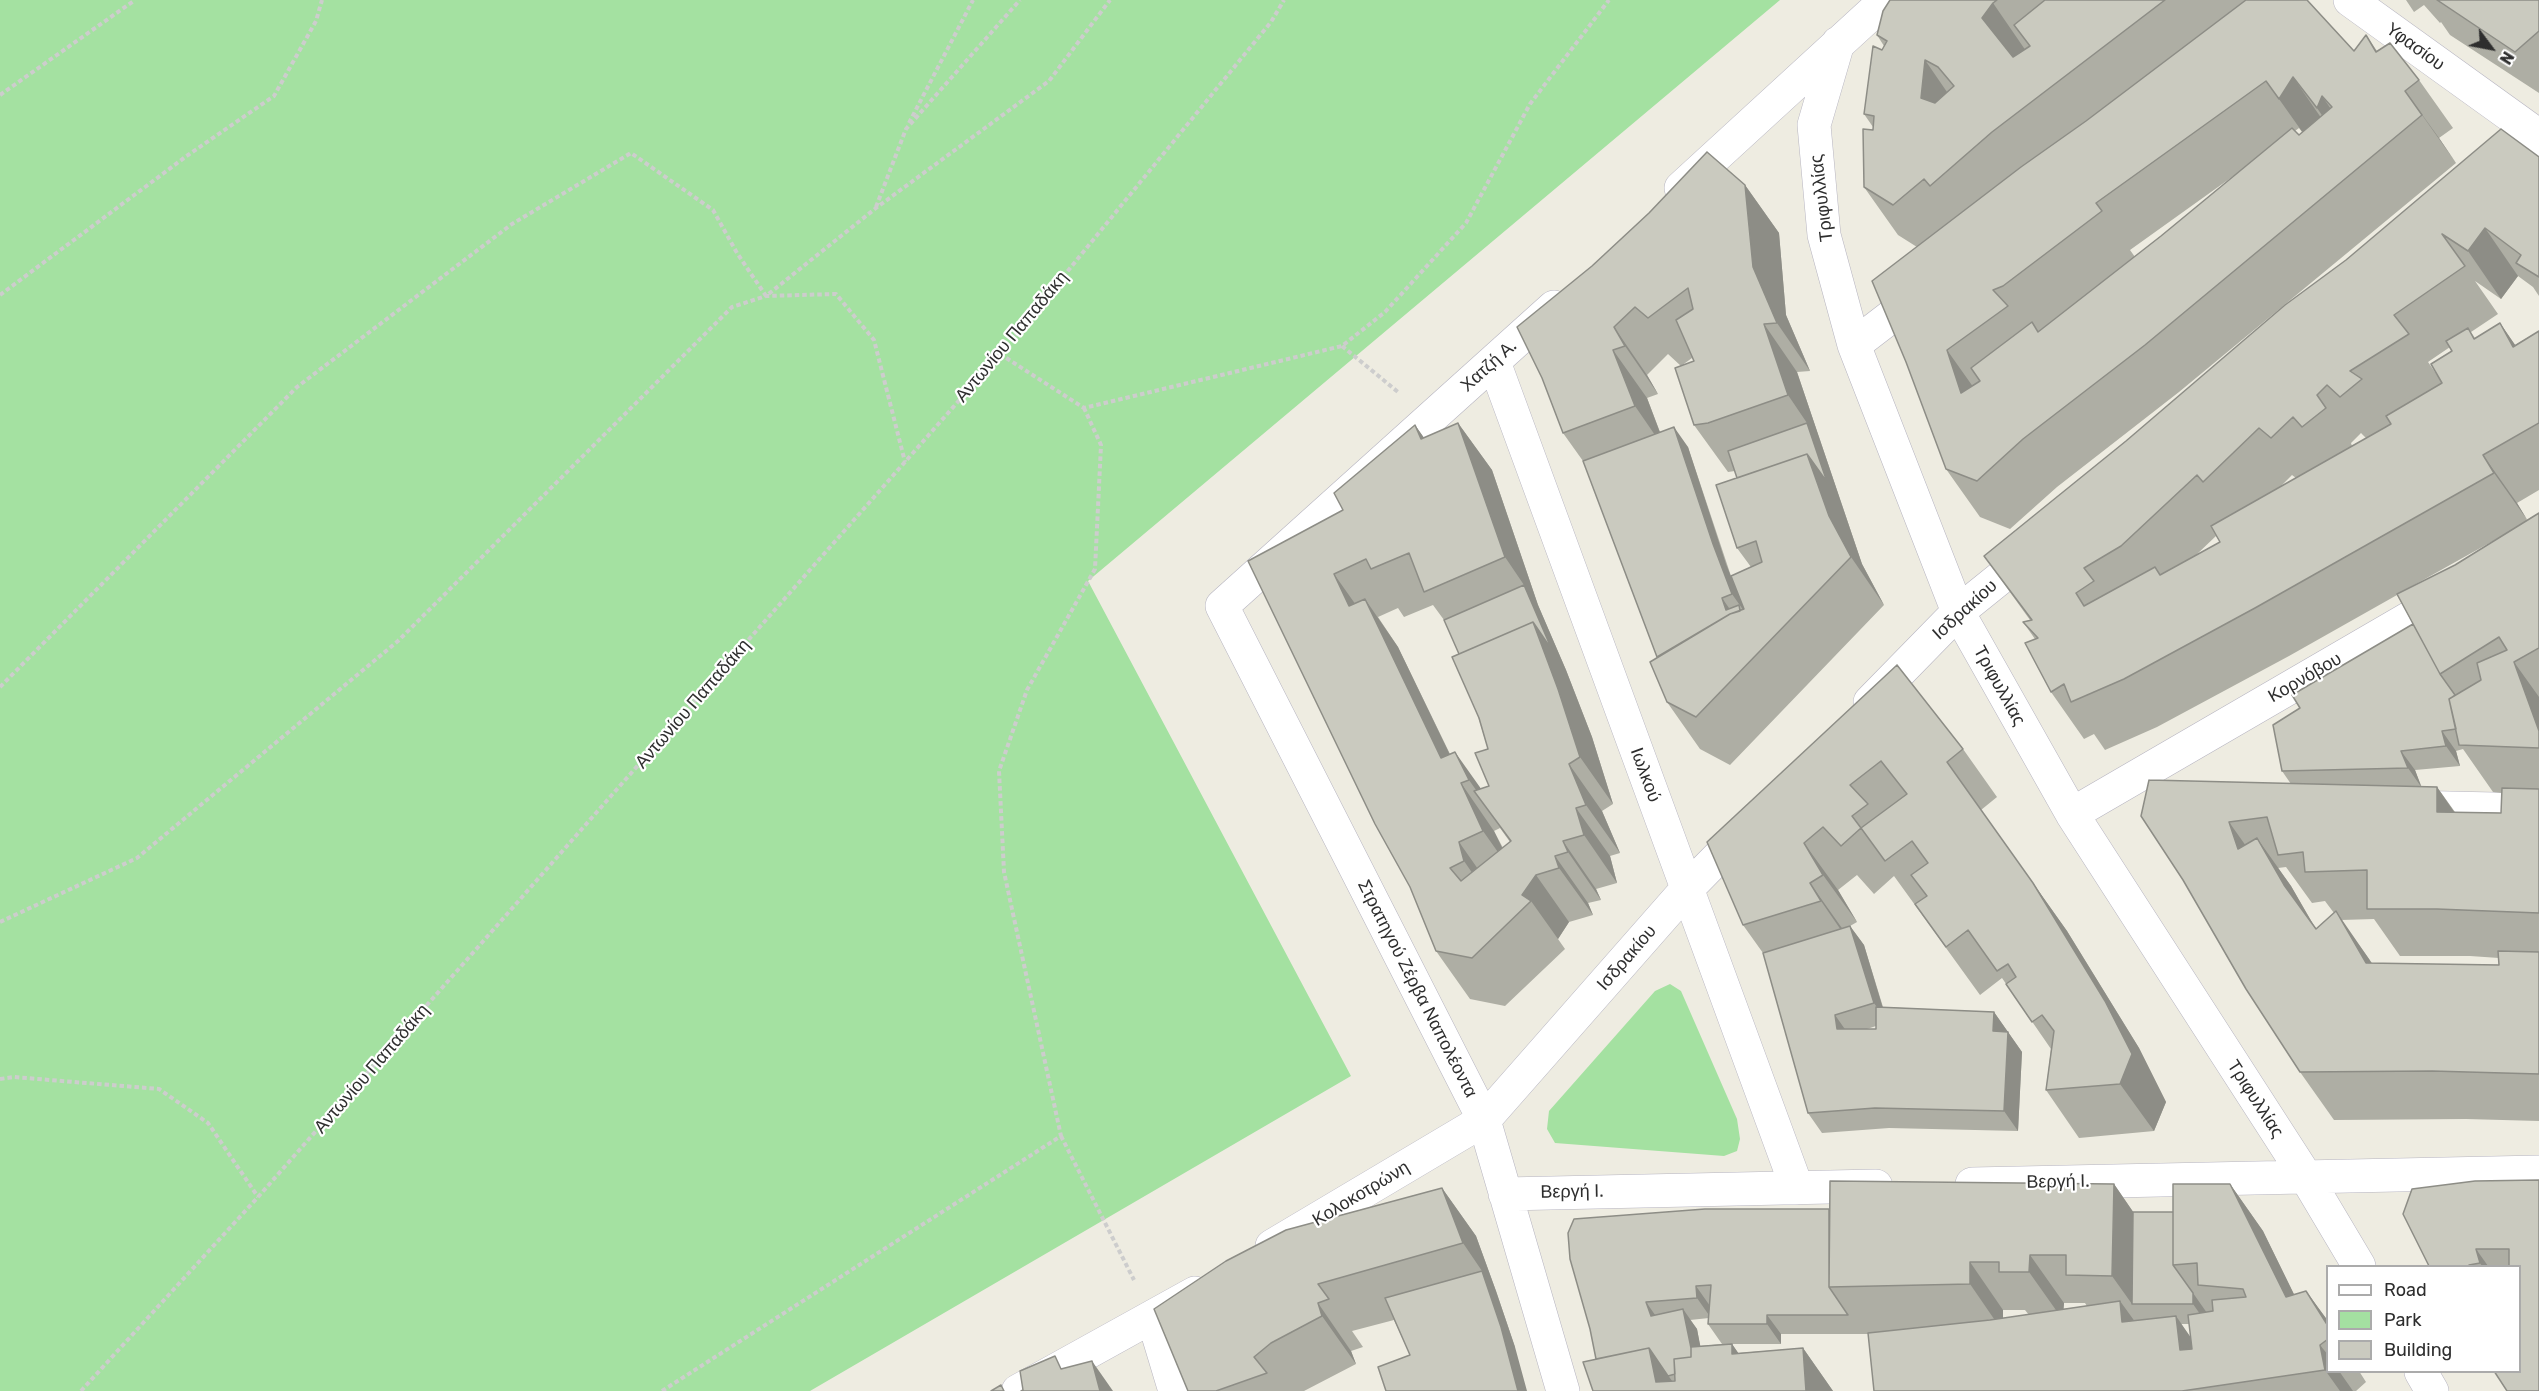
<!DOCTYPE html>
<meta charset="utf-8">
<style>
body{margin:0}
#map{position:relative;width:2539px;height:1391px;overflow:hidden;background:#eeece1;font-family:Rubik,sans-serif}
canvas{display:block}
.legend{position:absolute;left:2326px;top:1265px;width:195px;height:108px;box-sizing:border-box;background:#fff;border:2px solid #ababab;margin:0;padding:8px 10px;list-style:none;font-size:18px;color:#2e2e2e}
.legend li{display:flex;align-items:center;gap:12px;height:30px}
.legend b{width:30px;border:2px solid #ababab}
.north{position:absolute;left:2461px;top:18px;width:60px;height:60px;-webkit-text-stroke:4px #fff;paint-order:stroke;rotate:122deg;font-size:16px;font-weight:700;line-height:24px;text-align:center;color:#2e2e2e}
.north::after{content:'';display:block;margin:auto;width:21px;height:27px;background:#2e2e2e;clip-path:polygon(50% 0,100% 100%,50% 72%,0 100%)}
</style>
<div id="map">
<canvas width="2539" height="1391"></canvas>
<ul class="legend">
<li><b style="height:8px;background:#fff"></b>Road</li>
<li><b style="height:16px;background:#a4e1a1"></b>Park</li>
<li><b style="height:16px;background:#cacabf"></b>Building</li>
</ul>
<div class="north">N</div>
</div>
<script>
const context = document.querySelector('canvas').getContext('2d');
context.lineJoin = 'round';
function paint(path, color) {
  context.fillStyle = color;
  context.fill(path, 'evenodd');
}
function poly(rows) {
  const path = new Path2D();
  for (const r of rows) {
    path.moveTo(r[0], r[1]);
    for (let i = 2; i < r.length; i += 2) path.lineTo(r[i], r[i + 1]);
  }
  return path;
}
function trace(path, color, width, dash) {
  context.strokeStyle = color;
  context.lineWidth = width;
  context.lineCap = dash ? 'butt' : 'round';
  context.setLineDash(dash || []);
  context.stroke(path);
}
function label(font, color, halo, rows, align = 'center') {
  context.font = font + ' Rubik,sans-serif';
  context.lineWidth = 4.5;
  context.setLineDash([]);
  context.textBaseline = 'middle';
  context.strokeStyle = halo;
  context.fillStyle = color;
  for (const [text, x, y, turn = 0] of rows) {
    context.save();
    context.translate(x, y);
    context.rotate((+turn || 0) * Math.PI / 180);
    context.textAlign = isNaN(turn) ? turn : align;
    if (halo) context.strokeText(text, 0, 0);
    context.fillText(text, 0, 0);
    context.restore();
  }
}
paint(poly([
 [0,0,1780,0,1088,581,1351,1076,810,1391,0,1391],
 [1670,984,1681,991,1737,1119,1740,1139,1737,1151,1724,1156,1555,1143,1547,1129,1549,1111,1655,991]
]), '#a4e1a1');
const minor = poly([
 [2350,0,2539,136],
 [1838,43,1814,125,1824,235,1854,345,1958,612,2072,814,2306,1177,2359,1266],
 [2496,180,2539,145],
 [1681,188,1886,0],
 [1554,307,1222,606,1484,1120,1563,1391],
 [1854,345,1923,292],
 [1494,362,1797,1188],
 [1870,702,1958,612,2035,550],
 [2406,807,2539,810],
 [2072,814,2449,595],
 [1972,1184,2539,1172],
 [1505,1194,1876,1186],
 [1272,1246,1484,1120,1687,889,1746,829],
 [1153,1318,1175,1391],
 [2421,1372,2432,1391],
 [1018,1391,1195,1293]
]);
trace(minor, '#b6b4c0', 34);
trace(poly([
 [0,95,135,0],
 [909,123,973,0],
 [876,207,906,129,1020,0],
 [0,295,188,155,274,96,316,21,322,0],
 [1342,346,1398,392],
 [1000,354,1084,408,1342,346,1385,312,1466,223,1530,104,1609,0],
 [0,687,297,387,512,224,631,153,713,210,737,253,766,296,876,208,1049,81,1110,0],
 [0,922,137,858,398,641,732,307,766,296,836,294,874,340,905,462],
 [0,1079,14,1077,159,1089,208,1123,258,1197],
 [1061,1136,1134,1280],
 [81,1391,258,1197,1000,354,1271,22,1284,0],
 [662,1391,1061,1136,1004,872,999,771,1027,690,1095,569,1101,445,1084,408]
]), '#cdcdcd', 4, [4.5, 3]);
trace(minor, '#fff', 33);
paint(poly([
 [1890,0,2307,0,2354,51,2366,35,2377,51,2419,80,2453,128,2439,138,2456,163,2179,392,2057,487,2010,529,1980,517,1946,469,1917,247,1898,235,1864,187,1873,127,1864,114,1882,50,1884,46,1877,35],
 [2299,128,2302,132,2299,135,2295,131],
 [2239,172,2161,236,2135,257,2130,250],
 [2406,0,2539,0,2539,93,2450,35,2441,22,2440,23,2424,5,2414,12],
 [2539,157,2539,296,2533,287,2518,276,2501,299,2475,281,2498,314,2471,332,2475,338,2500,323,2515,345,2539,331,2539,490,2517,503,2527,520,2539,513,2539,1121,2466,1119,2334,1120,2300,1072,2183,880,2141,816,2291,784,2282,771,2300,708,2413,624,2397,595,2289,656,2157,727,2105,750,2094,734,2084,739,2051,692,2035,639,2023,622,2030,620,1984,556],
 [2450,347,2452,351,2437,375,2428,362],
 [2361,433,2366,438,2352,446,2351,443],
 [2292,475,2296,478,2281,486],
 [2509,532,2455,565,2407,589],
 [2216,536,2220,542,2195,556],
 [2463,749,2493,792,2502,793,2501,813,2455,812,2437,787,2421,787,2415,770,2460,766,2456,751],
 [2286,867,2312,903,2325,901,2334,913,2316,929,2291,886,2278,868],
 [2374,919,2400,956,2470,956,2499,958,2499,965,2372,963,2341,920],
 [1745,185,1779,233,1786,315,1810,371,1797,372,1862,564,1884,605,1730,765,1700,749,1667,702,1657,657,1583,461,1563,433,1542,378],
 [1668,354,1681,366,1692,358,1694,361,1694,425,1728,472,1735,471,1737,478,1737,548,1751,567,1731,576,1688,447,1660,432,1647,398,1658,394,1647,375],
 [1458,423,1492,470,1538,605,1566,670,1592,737,1613,804,1602,811,1620,853,1610,856,1617,883,1596,889,1601,900,1588,903,1593,915,1569,922,1558,939,1565,949,1505,1006,1470,999,1436,951,1410,887,1248,561,1343,510,1415,425,1424,438],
 [1433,605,1444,620,1459,654,1488,749,1489,786,1481,789,1450,754,1398,647,1378,617,1398,608,1404,617],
 [1500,828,1510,842,1503,848,1494,831],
 [1897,665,1963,749,1997,797,1981,810,2067,931,2139,1048,2166,1102,2154,1131,2079,1138,2046,1090,2051,1049,2002,978,1980,995,1894,876,1874,894,1857,875,1838,890,1857,922,1850,926,1864,945,1883,1007,1994,1012,2022,1052,2018,1131,1889,1128,1822,1133,1808,1113,1763,953,1743,925],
 [1876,1026,1876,1029,1867,1029],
 [2539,1180,2520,1266,2429,1266],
 [2114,1184,2133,1212,2173,1212,2230,1184,2263,1231,2294,1295,2306,1291,2328,1321,2328,1371,2359,1371,2366,1382,2356,1391,1874,1391,1868,1334,1781,1334,1781,1344,1732,1344,1738,1353,1803,1348,1833,1391,1593,1391,1596,1359,1590,1329,1829,1209],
 [2064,1303,2085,1303,2087,1306,2063,1309],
 [2003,1310,2025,1310,2029,1315,2003,1318],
 [1709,1318,1708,1324,1722,1344,1700,1346,1697,1329,1690,1320],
 [2181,1324,2190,1324,2191,1338],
 [1442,1188,1476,1236,1496,1291,1515,1347,1410,1355,1394,1320,1352,1331,1363,1347,1351,1351,1356,1364,1304,1391,1188,1391,1154,1309]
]), '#aeaea4');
paint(poly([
 [1993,3,2026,51,2015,66,1982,18],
 [1925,60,1958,108,1954,146,1921,98],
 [2293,77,2326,125,2313,147,2279,99],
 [2405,91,2439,138,2456,163],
 [2322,96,2355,144,2350,156,2317,108],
 [1745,185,1779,233,1786,315,1810,371,1777,323,1753,267],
 [2485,228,2518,276,2501,299,2468,251],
 [2500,323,2533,371,2513,347],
 [1764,324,1797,372,1862,564,1884,605,1851,557,1829,516,1807,454,1807,423,1788,395],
 [1614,327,1647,375,1658,394,1625,346],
 [1613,350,1647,398,1668,454,1635,406],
 [1947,350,1981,398,1961,393],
 [1458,423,1492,470,1538,605,1566,670,1592,737,1613,804,1580,757,1533,622,1524,585,1505,557],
 [1415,425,1448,472,1421,439],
 [1674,427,1688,447,1726,564,1746,614,1732,594,1713,544],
 [2483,455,2517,503,2528,521,2494,473],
 [1334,574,1368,622,1349,606],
 [1722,598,1736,618,1726,610],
 [1365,599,1398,647,1463,782,1461,783,1494,831,1517,879,1483,831,1441,758],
 [2514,662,2539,697,2539,731],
 [2442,731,2456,751,2460,766,2446,746],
 [2401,751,2415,770,2422,788,2408,768],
 [1455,752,1489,800,1502,827,1469,780],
 [1569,764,1602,811,1620,853,1586,805],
 [2437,787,2470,835,2437,812],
 [1576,808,1610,856,1617,883,1584,835],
 [2229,822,2263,870,2238,849],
 [2257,838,2291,886,2318,933,2284,885],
 [1563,841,1596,889,1601,900,1568,852],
 [1459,842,1492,889,1497,909,1464,861],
 [1804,843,1838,890,1857,922,1823,875],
 [1555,856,1588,903,1593,915,1559,868],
 [1536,875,1569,922,1558,939,1531,901,1522,895],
 [1810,883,1844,931,1854,949,1821,901],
 [2033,883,2067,931,2139,1048,2166,1102,2154,1131,2120,1084],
 [2336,911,2369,959,2400,1011,2366,963],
 [1850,926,1864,945,1887,1022,1874,1003],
 [1994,1012,2022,1052,2018,1131,2004,1111,1993,1031],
 [1835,1015,1849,1035,1837,1029],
 [2114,1184,2147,1232,2132,1304,2112,1276],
 [2230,1184,2263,1231,2319,1345,2286,1297],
 [1442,1188,1476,1236,1496,1291,1515,1347,1527,1391,1518,1391,1482,1271,1463,1243],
 [2476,1249,2488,1266,2482,1266,2480,1263],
 [2030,1255,2064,1303,2063,1320,2029,1272],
 [1970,1262,2003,1310,2003,1332,1970,1284],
 [1696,1286,1710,1306,1711,1318,1697,1298],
 [2306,1291,2328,1321,2328,1326],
 [2193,1293,2207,1313,2207,1324,2193,1304],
 [2120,1301,2154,1348,2122,1322],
 [1646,1302,1660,1322,1651,1316],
 [1318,1303,1351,1351,1356,1364,1322,1316],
 [1683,1309,1697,1329,1709,1390,1695,1370],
 [1767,1315,1781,1334,1781,1344,1767,1324],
 [2176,1316,2209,1364,2180,1350],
 [1732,1344,1765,1391,1732,1354],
 [2320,1345,2328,1355,2328,1371,2339,1371,2353,1391,2340,1391,2325,1370],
 [1649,1348,1679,1391,1656,1382],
 [1803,1348,1833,1391,1806,1391],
 [1092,1361,1113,1391,1100,1391]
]), '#8d8d86');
const building = poly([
 [1890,0,1997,0,1993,3,1982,18,2013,57,2030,46,2014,25,2045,0,2165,0,1992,132,1930,186,1924,179,1893,205,1864,187,1863,129,1873,130,1874,116,1864,114,1873,46,1882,50,1887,41,1877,35,1883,11,1890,0],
 [1925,60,1938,67,1954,86,1935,103,1921,98,1925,60],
 [2246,0,2307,0,2354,51,2366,35,2376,52,2390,43,2419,80,2405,91,2422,115,2145,345,2023,439,1977,481,1946,469,1906,362,1872,281,2021,167,2086,121,2246,0],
 [2293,77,2317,108,2322,96,2332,107,2299,135,2292,128,2161,236,2038,332,2032,322,1971,368,1980,381,1961,393,1947,350,2008,306,1993,290,2003,286,2102,211,2096,203,2266,81,2279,99,2293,77],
 [2437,0,2539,0,2539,31,2515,52,2437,0],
 [2501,129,2539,157,2539,277,2516,263,2521,255,2485,228,2468,251,2442,234,2465,266,2394,315,2409,334,2350,371,2362,379,2340,397,2327,385,2317,395,2326,408,2302,427,2293,417,2271,438,2259,428,2203,482,2197,475,2121,546,2084,568,2094,581,2076,593,2084,606,2155,567,2160,575,2220,542,2211,526,2391,424,2386,416,2442,383,2431,364,2452,351,2446,341,2468,328,2474,339,2500,323,2513,347,2539,331,2539,423,2483,455,2494,473,2255,608,2124,679,2071,702,2064,684,2051,692,2025,643,2038,638,2023,622,2032,620,1984,556,2126,441,2285,305,2346,260,2501,129],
 [1707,152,1745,185,1753,267,1777,323,1764,324,1788,395,1708,423,1694,425,1675,368,1694,361,1676,320,1693,309,1688,288,1648,318,1635,307,1614,327,1625,346,1613,350,1635,406,1563,433,1542,378,1517,327,1592,266,1649,213,1707,152],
 [1458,423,1505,557,1424,592,1409,553,1371,569,1366,559,1334,574,1349,606,1365,599,1441,758,1455,752,1469,780,1461,783,1483,831,1459,842,1464,861,1450,868,1461,881,1511,841,1474,791,1489,786,1475,753,1488,749,1479,718,1452,657,1533,622,1558,689,1580,757,1569,764,1586,805,1576,808,1584,835,1563,841,1568,852,1555,856,1559,868,1536,875,1522,895,1531,901,1472,958,1436,951,1410,887,1375,824,1248,561,1343,510,1334,493,1415,425,1421,439,1458,423],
 [1807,423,1827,482,1807,454,1737,478,1728,451,1807,423],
 [1674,427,1713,544,1732,594,1722,598,1726,610,1739,605,1740,611,1730,614,1657,657,1583,461,1674,427],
 [1807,454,1829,516,1851,557,1696,717,1667,702,1650,662,1730,614,1744,609,1731,576,1762,562,1756,541,1737,548,1716,485,1807,454],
 [2539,513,2539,648,2514,662,2539,731,2539,748,2459,745,2449,699,2481,680,2477,663,2507,650,2499,637,2440,674,2397,594,2455,565,2539,513],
 [1524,585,1552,650,1533,622,1459,654,1444,620,1524,585],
 [2413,624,2440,674,2455,695,2449,699,2456,729,2442,731,2446,746,2401,751,2408,768,2282,771,2273,725,2300,708,2292,695,2413,624],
 [1897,665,1963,749,1947,762,2033,883,2105,1001,2132,1054,2120,1084,2046,1090,2054,1031,2042,1015,2032,1022,2006,984,2016,977,2008,964,1997,971,1968,930,1946,947,1915,904,1927,896,1911,875,1928,863,1912,841,1885,861,1861,828,1841,846,1823,827,1804,843,1823,875,1810,883,1821,901,1743,925,1707,842,1897,665],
 [1881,761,1907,794,1861,828,1852,816,1868,804,1850,785,1881,761],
 [2149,780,2437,787,2437,812,2501,813,2502,788,2539,789,2539,913,2437,909,2367,909,2367,870,2305,872,2303,852,2278,855,2267,817,2229,822,2238,849,2257,838,2284,885,2316,929,2336,911,2366,963,2499,965,2498,951,2539,952,2539,1074,2432,1071,2300,1072,2246,989,2183,880,2141,816,2149,780],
 [1850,926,1874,1003,1835,1015,1837,1029,1876,1029,1876,1007,1994,1012,1993,1031,2008,1032,2004,1111,1875,1108,1808,1113,1763,953,1850,926],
 [2539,1180,2539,1391,2507,1391,2494,1371,2520,1371,2520,1266,2509,1266,2509,1249,2476,1249,2480,1263,2469,1265,2470,1266,2429,1266,2403,1214,2412,1189,2475,1181,2539,1180],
 [1830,1181,2114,1184,2112,1276,2066,1275,2066,1255,2030,1255,2029,1272,1999,1272,1999,1262,1970,1262,1970,1284,1829,1287,1830,1181],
 [2173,1184,2230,1184,2286,1297,2306,1291,2328,1326,2328,1339,2320,1345,2325,1370,2182,1391,1874,1391,1868,1333,1990,1320,2120,1301,2122,1322,2176,1316,2180,1350,2192,1349,2188,1315,2213,1311,2212,1300,2246,1297,2243,1289,2198,1285,2197,1263,2173,1265,2173,1184],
 [1442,1188,1463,1243,1318,1284,1329,1299,1318,1303,1322,1316,1271,1343,1254,1357,1267,1373,1216,1391,1188,1391,1154,1309,1226,1261,1286,1230,1442,1188],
 [1705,1209,1829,1209,1829,1287,1848,1315,1767,1315,1767,1324,1708,1324,1711,1285,1696,1286,1697,1298,1646,1302,1651,1316,1683,1309,1691,1348,1691,1357,1674,1359,1675,1374,1668,1376,1649,1348,1596,1359,1590,1329,1570,1259,1568,1233,1574,1219,1705,1209],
 [2133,1212,2173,1212,2173,1265,2193,1293,2193,1304,2132,1304,2133,1212],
 [1482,1271,1501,1327,1518,1391,1386,1391,1378,1367,1410,1355,1385,1298,1482,1271],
 [1732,1344,1732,1354,1803,1348,1806,1391,1593,1391,1583,1362,1649,1348,1656,1382,1675,1381,1674,1359,1691,1357,1691,1347,1732,1344],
 [1055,1356,1061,1369,1092,1361,1100,1391,1021,1391,1023,1390,1020,1371,1055,1356],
 [1001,1385,1004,1391,991,1391,1001,1385]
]);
paint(building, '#cacabf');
trace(building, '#8d8d86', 1.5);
label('18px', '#2e2e2e', '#fff', [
 ["Υφασίου",2415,47,36],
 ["Τριφυλλίας",1822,198,-97],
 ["Αντωνίου Παπαδάκη",1012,337,-50],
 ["Χατζή Α.",1489,366,-42],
 ["Ισδρακίου",1965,610,-42],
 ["Κορνόβου",2305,678,-30],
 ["Τριφυλλίας",1999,686,61],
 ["Αντωνίου Παπαδάκη",693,704,-49],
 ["Ιωλκού",1645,775,70],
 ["Ισδρακίου",1627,958,-49],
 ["Στρατηγού Ζέρβα Ναπολέοντα",1417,989,63],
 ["Αντωνίου Παπαδάκη",372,1069,-49],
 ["Τριφυλλίας",2255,1099,57],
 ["Βεργή Ι.",2058,1182,-1],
 ["Βεργή Ι.",1572,1192,-1],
 ["Κολοκοτρώνη",1361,1194,-31]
]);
</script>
